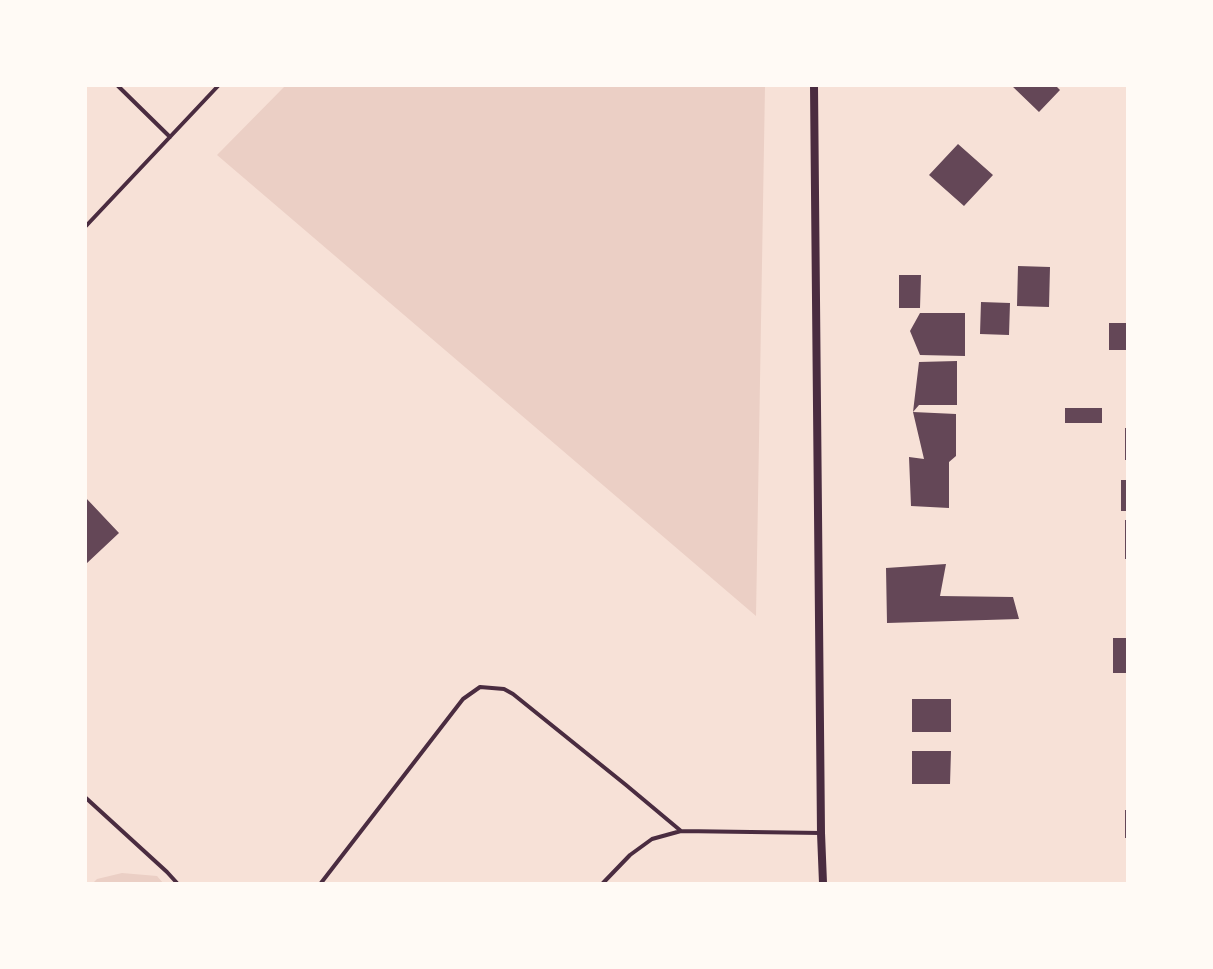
<!DOCTYPE html>
<style>
body{margin:0}
#map{position:relative;width:1213px;height:969px;overflow:hidden;background:#f7e1d7;font-family:"Source Sans 3",sans-serif}
canvas{display:block}
.frame{position:absolute;inset:0;border:87px solid #fffaf5;pointer-events:none}
</style>
<div id="map">
<canvas width="1213" height="969"></canvas>
<div class="frame"></div>
</div>
<script>
const context = document.querySelector('canvas').getContext('2d');
context.lineJoin = 'round';
function paint(path, color) {
  context.fillStyle = color;
  context.fill(path, 'evenodd');
}
function poly(rows) {
  const path = new Path2D();
  for (const r of rows) {
    path.moveTo(r[0], r[1]);
    for (let i = 2; i < r.length; i += 2) path.lineTo(r[i], r[i + 1]);
  }
  return path;
}
function trace(path, color, width, dash) {
  context.strokeStyle = color;
  context.lineWidth = width;
  context.lineCap = dash ? 'butt' : 'round';
  context.setLineDash(dash || []);
  context.stroke(path);
}
paint(poly([
 [285,86,765,86,756,616,217,155],
 [122,873,157,876,163,883,93,883,97,879]
]), '#ebcfc5');
paint(poly([
 [1012,86,1056,86,1060,90,1039,112],
 [958,144,993,175,964,206,929,175],
 [1018,266,1050,267,1049,307,1017,306],
 [899,275,921,275,920,308,899,308],
 [981,302,1010,303,1009,335,980,334],
 [920,313,965,313,965,356,920,355,910,331],
 [1109,323,1127,323,1127,350,1109,350],
 [957,361,957,405,919,405,913,412,919,362],
 [1065,408,1102,408,1102,423,1065,423],
 [913,412,956,414,956,456,949,462,949,508,911,506,909,457,924,459],
 [1125,428,1127,428,1127,460,1125,460],
 [1121,480,1127,480,1127,511,1121,511],
 [86,498,119,533,86,564],
 [1125,520,1127,520,1127,559,1125,559],
 [946,564,940,596,1013,597,1019,619,887,623,886,568],
 [1113,638,1127,638,1127,673,1113,673],
 [912,699,951,699,951,732,912,732],
 [912,751,951,751,950,784,912,784],
 [1125,810,1127,810,1127,838,1125,838]
]), '#644757');
trace(poly([
 [118,86,170,137],
 [86,226,218,86],
 [86,798,167,872,177,883],
 [321,883,463,699,480,687,504,689,513,694,626,785,681,831],
 [603,883,630,855,652,839,681,831,821,833]
]), '#4a2c40', 4);
trace(poly([
 [814,86,821,833,823,883]
]), '#4a2c40', 8);
</script>
